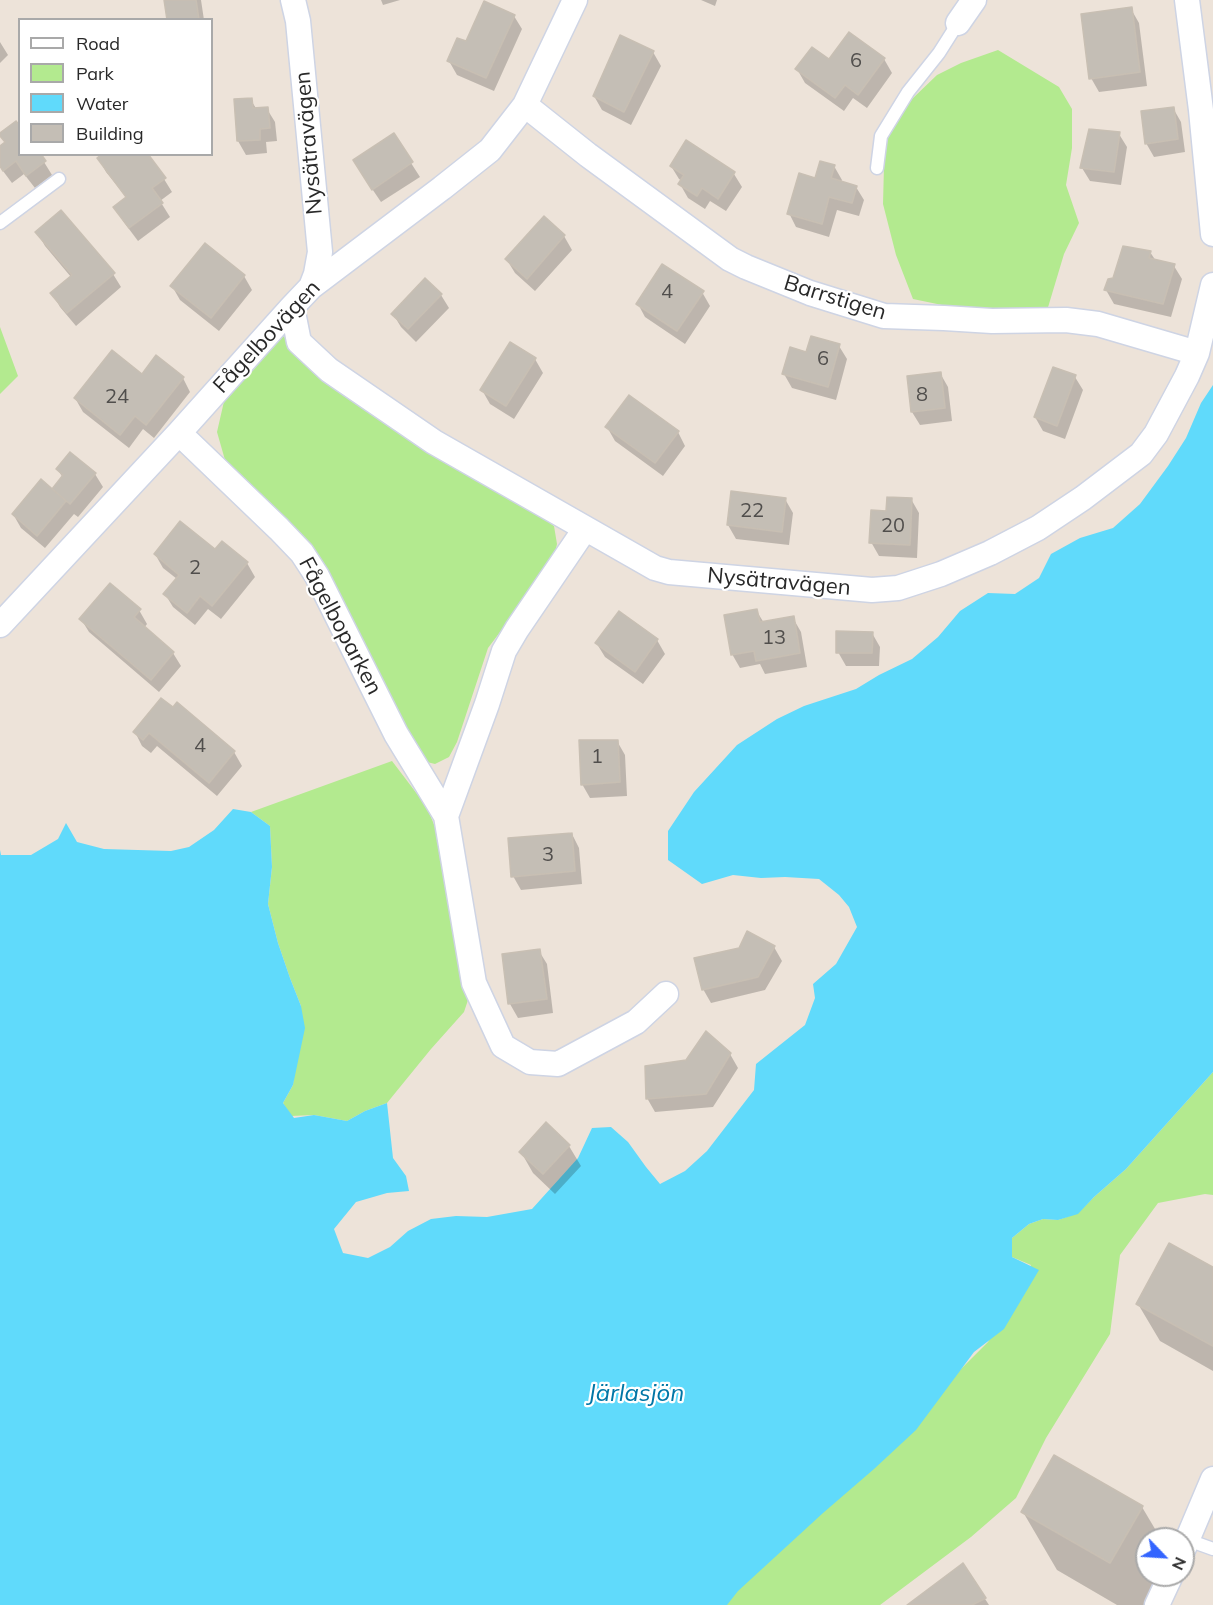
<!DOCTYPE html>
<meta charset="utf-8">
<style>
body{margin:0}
#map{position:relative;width:1213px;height:1605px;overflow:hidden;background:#ede3d9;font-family:Mulish,sans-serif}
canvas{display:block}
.legend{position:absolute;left:18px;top:18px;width:195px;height:138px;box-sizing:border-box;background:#fff;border:2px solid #a9a9a9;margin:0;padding:8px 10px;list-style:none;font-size:18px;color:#292929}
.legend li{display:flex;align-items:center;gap:12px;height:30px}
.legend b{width:30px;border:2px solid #a9a9a9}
.north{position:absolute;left:1135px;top:1527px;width:60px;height:60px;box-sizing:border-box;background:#fff;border:2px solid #a9a9a9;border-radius:50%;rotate:115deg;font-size:16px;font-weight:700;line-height:24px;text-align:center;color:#292929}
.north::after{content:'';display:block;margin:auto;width:21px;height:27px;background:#3465ff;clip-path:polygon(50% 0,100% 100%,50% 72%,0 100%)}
</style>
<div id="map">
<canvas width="1213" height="1605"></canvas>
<ul class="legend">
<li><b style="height:8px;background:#fff"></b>Road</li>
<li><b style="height:16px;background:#b3ea8f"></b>Park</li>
<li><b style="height:16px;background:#60dafb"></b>Water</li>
<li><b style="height:16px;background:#c4beb5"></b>Building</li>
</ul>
<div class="north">N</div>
</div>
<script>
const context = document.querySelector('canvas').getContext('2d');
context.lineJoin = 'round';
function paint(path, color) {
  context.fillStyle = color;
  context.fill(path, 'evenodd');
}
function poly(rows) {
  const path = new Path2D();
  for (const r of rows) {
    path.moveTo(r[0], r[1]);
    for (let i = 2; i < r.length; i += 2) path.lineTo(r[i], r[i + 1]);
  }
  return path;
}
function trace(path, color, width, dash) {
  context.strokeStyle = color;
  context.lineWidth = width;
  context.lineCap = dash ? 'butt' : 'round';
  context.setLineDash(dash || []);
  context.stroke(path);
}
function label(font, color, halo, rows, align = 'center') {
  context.font = font + ' Mulish,sans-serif';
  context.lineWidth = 4.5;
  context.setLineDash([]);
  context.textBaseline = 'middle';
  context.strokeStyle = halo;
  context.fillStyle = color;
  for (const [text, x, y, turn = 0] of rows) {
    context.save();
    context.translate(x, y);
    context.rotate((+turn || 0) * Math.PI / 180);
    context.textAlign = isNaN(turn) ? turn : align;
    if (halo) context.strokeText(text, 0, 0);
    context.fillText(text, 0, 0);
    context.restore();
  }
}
paint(poly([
 [998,50,1059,87,1072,109,1072,148,1066,185,1079,223,1064,254,1046,314,1002,313,942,305,913,299,896,255,883,204,884,166,883,146,891,128,912,99,937,75,961,63],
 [0,327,18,376,0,394],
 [281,334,305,358,538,514,554,526,557,544,553,562,488,648,457,742,449,757,435,764,423,761,309,545,225,460,217,432,225,397],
 [392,761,427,807,435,827,448,875,470,994,464,1012,431,1049,387,1103,365,1111,347,1121,314,1115,291,1116,283,1103,293,1085,301,1006,290,978,278,943,268,904,272,867,270,826,251,812],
 [1213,1072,1213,1195,1205,1194,1158,1203,1120,1255,1110,1334,1046,1438,1016,1498,971,1537,880,1605,715,1605,923,1407,988,1342,1017,1295,1031,1265,1012,1257,1012,1238,1029,1224,1043,1219,1058,1220,1078,1213,1094,1197,1126,1169]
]), '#b3ea8f');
paint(poly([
 [1213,385,1213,1072,1126,1169,1094,1197,1078,1214,1058,1220,1043,1219,1029,1224,1012,1238,1012,1257,1039,1270,1004,1329,974,1352,916,1430,874,1469,823,1513,738,1591,727,1605,0,1605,0,850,1,855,31,855,58,839,66,823,77,842,104,849,171,851,189,847,214,830,233,809,251,812,270,826,272,867,268,904,278,943,290,978,301,1006,305,1028,293,1085,283,1103,294,1118,314,1115,347,1121,365,1111,387,1103,393,1158,406,1176,409,1191,387,1193,356,1202,334,1229,343,1253,368,1258,390,1247,408,1231,431,1219,456,1216,487,1217,532,1209,578,1158,592,1128,611,1127,628,1142,646,1167,660,1184,685,1171,707,1151,754,1090,756,1064,805,1025,815,998,813,984,836,964,857,927,849,907,839,895,819,879,785,877,761,878,733,875,702,884,668,860,668,831,694,792,737,745,777,719,804,706,856,689,879,675,912,659,938,637,960,611,988,593,1015,594,1039,578,1051,554,1080,538,1113,528,1140,504,1168,466,1186,438,1201,403]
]), '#60dafb');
paint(poly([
 [166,0,201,0,204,20,169,20],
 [381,0,400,0,383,5],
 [701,0,717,0,715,6],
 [1131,9,1139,23,1147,86,1099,92,1091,78],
 [514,16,522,29,494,91,457,75,449,61,466,43],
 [0,42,8,55,0,63],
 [653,52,661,66,631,125,602,110,594,96],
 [884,59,892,73,867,108,853,98,844,111,805,83,797,69,829,61],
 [251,100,257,110,267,109,275,122,277,141,266,142,267,153,246,155,238,141,235,101],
 [1173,108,1181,122,1185,152,1154,157,1146,143],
 [1119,134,1127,147,1121,185,1090,181,1082,168],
 [1,135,20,154,44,162,52,175,35,188,24,174,12,183,0,167,0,148,6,144],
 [393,135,420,177,381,202,362,174],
 [687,143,734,174,742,187,726,211,710,201,705,209,688,198,680,184,682,181,679,179,671,166],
 [99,159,164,179,172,192,160,201,170,217,138,241,123,221,115,207,127,198,106,172],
 [834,166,842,180,841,182,856,187,864,200,859,216,837,210,829,237,796,227,789,213,816,179],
 [544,218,564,236,572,250,535,291,515,273,507,260],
 [37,232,113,274,121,287,76,326,60,307,52,293,71,277,45,246],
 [205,245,244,276,252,290,219,331,180,300,172,286],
 [1150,252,1156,261,1174,266,1182,279,1171,317,1114,304,1106,290,1114,280],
 [702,292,710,306,685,344,645,317,638,304],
 [441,295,449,308,416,342,401,327,393,314],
 [839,346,847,359,836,400,792,388,784,374,808,354],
 [535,359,543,373,514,419,490,404,482,390],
 [940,373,948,387,952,421,920,425,912,412],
 [142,376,183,378,190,392,154,438,143,429,129,448,83,412,75,398],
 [1075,377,1083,390,1065,439,1043,431,1035,417],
 [607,427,678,432,685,446,663,476,615,441],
 [58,470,95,474,103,487,78,517,74,514,45,548,21,528,13,514,52,492,63,478],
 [785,499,793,513,789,545,736,539,728,525],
 [911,499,919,513,917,558,879,556,871,542],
 [215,551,247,563,255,577,221,619,208,609,195,625,173,607,165,594,177,579,163,568,155,554],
 [139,610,147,624,144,628,173,653,181,666,159,692,89,632,81,619],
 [756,610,764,623,793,618,801,632,807,667,765,674,760,664,740,668,732,654],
 [619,613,657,640,665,654,643,684,605,657,597,644],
 [872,633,880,647,879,666,846,666,838,652],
 [177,704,234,752,242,766,217,796,157,746,151,753,142,746,135,732,173,709],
 [617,741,625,755,627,796,590,798,582,784],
 [572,834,579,848,582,884,521,890,513,876],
 [774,947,782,961,765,990,711,1003,703,989],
 [539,951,547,964,553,1013,518,1018,510,1004,504,955],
 [730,1054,738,1068,713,1107,655,1112,647,1098,687,1061],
 [569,1146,581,1166,555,1194,533,1173,521,1152],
 [1213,1269,1213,1371,1160,1341,1138,1304],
 [1142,1507,1161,1539,1147,1539,1147,1575,1170,1575,1153,1605,1117,1605,1057,1570,1023,1512],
 [963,1565,989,1605,909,1605]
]), '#0003');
const building = poly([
 [164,0,196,0,199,20,167,20,164,0],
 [484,1,515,15,486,78,447,61,457,38,466,41,484,1],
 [1132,7,1140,72,1089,79,1081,14,1132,7],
 [849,32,885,58,858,95,845,85,835,98,795,69,812,47,829,59,849,32],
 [620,35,654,51,624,112,593,96,620,35],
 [252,98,253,108,268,107,270,128,260,129,260,140,237,141,234,99,252,98],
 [1174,107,1178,139,1145,144,1141,111,1174,107],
 [16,121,20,126,20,154,41,154,46,161,26,176,16,161,3,171,0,166,0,146,5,142,0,136,0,133,16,121],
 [1089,129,1120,132,1114,172,1080,168,1089,129],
 [394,133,413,162,372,190,353,160,394,133],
 [686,140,735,172,718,199,702,188,697,196,678,184,684,175,670,166,686,140],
 [102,154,148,154,166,178,152,188,163,203,129,228,113,207,126,197,97,158,102,154],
 [820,161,835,165,831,178,857,186,852,203,829,197,822,224,787,214,799,173,815,178,820,161],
 [61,210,115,273,67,313,50,293,72,275,35,232,61,210],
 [544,216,565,235,527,279,505,259,544,216],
 [205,243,245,275,211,318,170,286,205,243],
 [1123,246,1151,251,1149,258,1175,264,1163,304,1104,290,1108,279,1113,278,1123,246],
 [662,264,704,291,677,331,636,304,662,264],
 [425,278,442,294,408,329,391,314,425,278],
 [811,336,840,344,828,387,782,374,790,347,806,352,811,336],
 [510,342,536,358,506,406,480,390,510,342],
 [112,350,142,374,156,355,184,377,146,425,135,416,120,435,74,398,112,350],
 [1053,367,1076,375,1057,426,1034,417,1053,367],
 [941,372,945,408,911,412,907,376,941,372],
 [629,395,679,431,655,463,605,427,629,395],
 [70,452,96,473,70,504,52,489,63,475,56,469,70,452],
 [41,479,66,501,37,536,12,514,41,479],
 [731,491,786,498,782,532,727,525,731,491],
 [887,497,912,498,910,545,869,543,871,510,886,511,887,497],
 [180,521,215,549,222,541,248,562,212,606,200,596,187,613,163,594,179,575,154,554,180,521],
 [110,583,141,609,134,617,174,652,151,680,79,619,110,583],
 [757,609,760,622,794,616,800,653,756,661,754,651,731,655,724,615,757,609],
 [619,611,658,639,635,672,595,643,619,611],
 [836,631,873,632,872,653,836,653,836,631],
 [161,698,173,707,177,702,235,751,209,783,149,733,143,740,133,732,161,698],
 [579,740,618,740,620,782,581,785,579,740],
 [572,833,575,871,511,877,508,838,572,833],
 [747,931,775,946,758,977,702,990,694,958,739,948,747,931],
 [540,949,547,999,508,1004,502,954,540,949],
 [706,1031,731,1053,706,1094,646,1099,645,1066,686,1060,706,1031],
 [546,1122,570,1145,543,1174,519,1152,546,1122],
 [1169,1243,1213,1267,1213,1346,1136,1304,1169,1243],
 [1054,1455,1143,1506,1110,1563,1021,1512,1054,1455],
 [963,1563,986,1598,972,1605,907,1605,963,1563]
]);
paint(building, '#c4beb5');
trace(building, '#c8bfb3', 1.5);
const lane = poly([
 [877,168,881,136,908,92,939,53,958,23],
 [0,223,59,179],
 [1188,1540,1213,1549]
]);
const street = poly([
 [293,0,298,21,320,252,316,274,311,287],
 [1187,0,1201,110,1213,234],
 [958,23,974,0],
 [525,105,588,155,730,259,746,267,810,293,884,316,944,318,992,321,1066,320,1098,324,1197,353],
 [292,307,299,342,329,370,434,442,655,568,669,572,872,590,898,588,941,574,990,553,1038,528,1083,498,1141,454,1156,434,1187,376,1197,353,1213,285],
 [179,433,279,529,302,553,317,576,396,734,446,816,487,704,504,651,517,629,585,529],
 [0,625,179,433,292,307,311,287,442,188,490,150,525,105,575,0],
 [446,816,474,983,503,1046,530,1062,558,1064,636,1022,666,994],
 [1183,1550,1213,1479],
 [1157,1605,1171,1575]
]);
trace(lane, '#ced4e4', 15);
trace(street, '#ced4e4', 27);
trace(lane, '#fff', 12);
trace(street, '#fff', 24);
label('20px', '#504e4c', null, [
 ["6",856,61],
 ["4",667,292],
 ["6",823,359],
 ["8",922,395],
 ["24",117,397],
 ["22",752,511],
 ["20",893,526],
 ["2",195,568],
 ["13",774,638],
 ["4",200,746],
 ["1",597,757],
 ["3",548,855]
]);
label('22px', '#292929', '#fff', [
 ["Nysätravägen",309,143,-95],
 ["Barrstigen",835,298,17],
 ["Fågelbovägen",267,337,-47],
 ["Nysätravägen",779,582,5],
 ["Fågelboparken",340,626,62]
]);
label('italic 24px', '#0076a6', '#fff', [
 ["Järlasjön",636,1394]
]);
</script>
